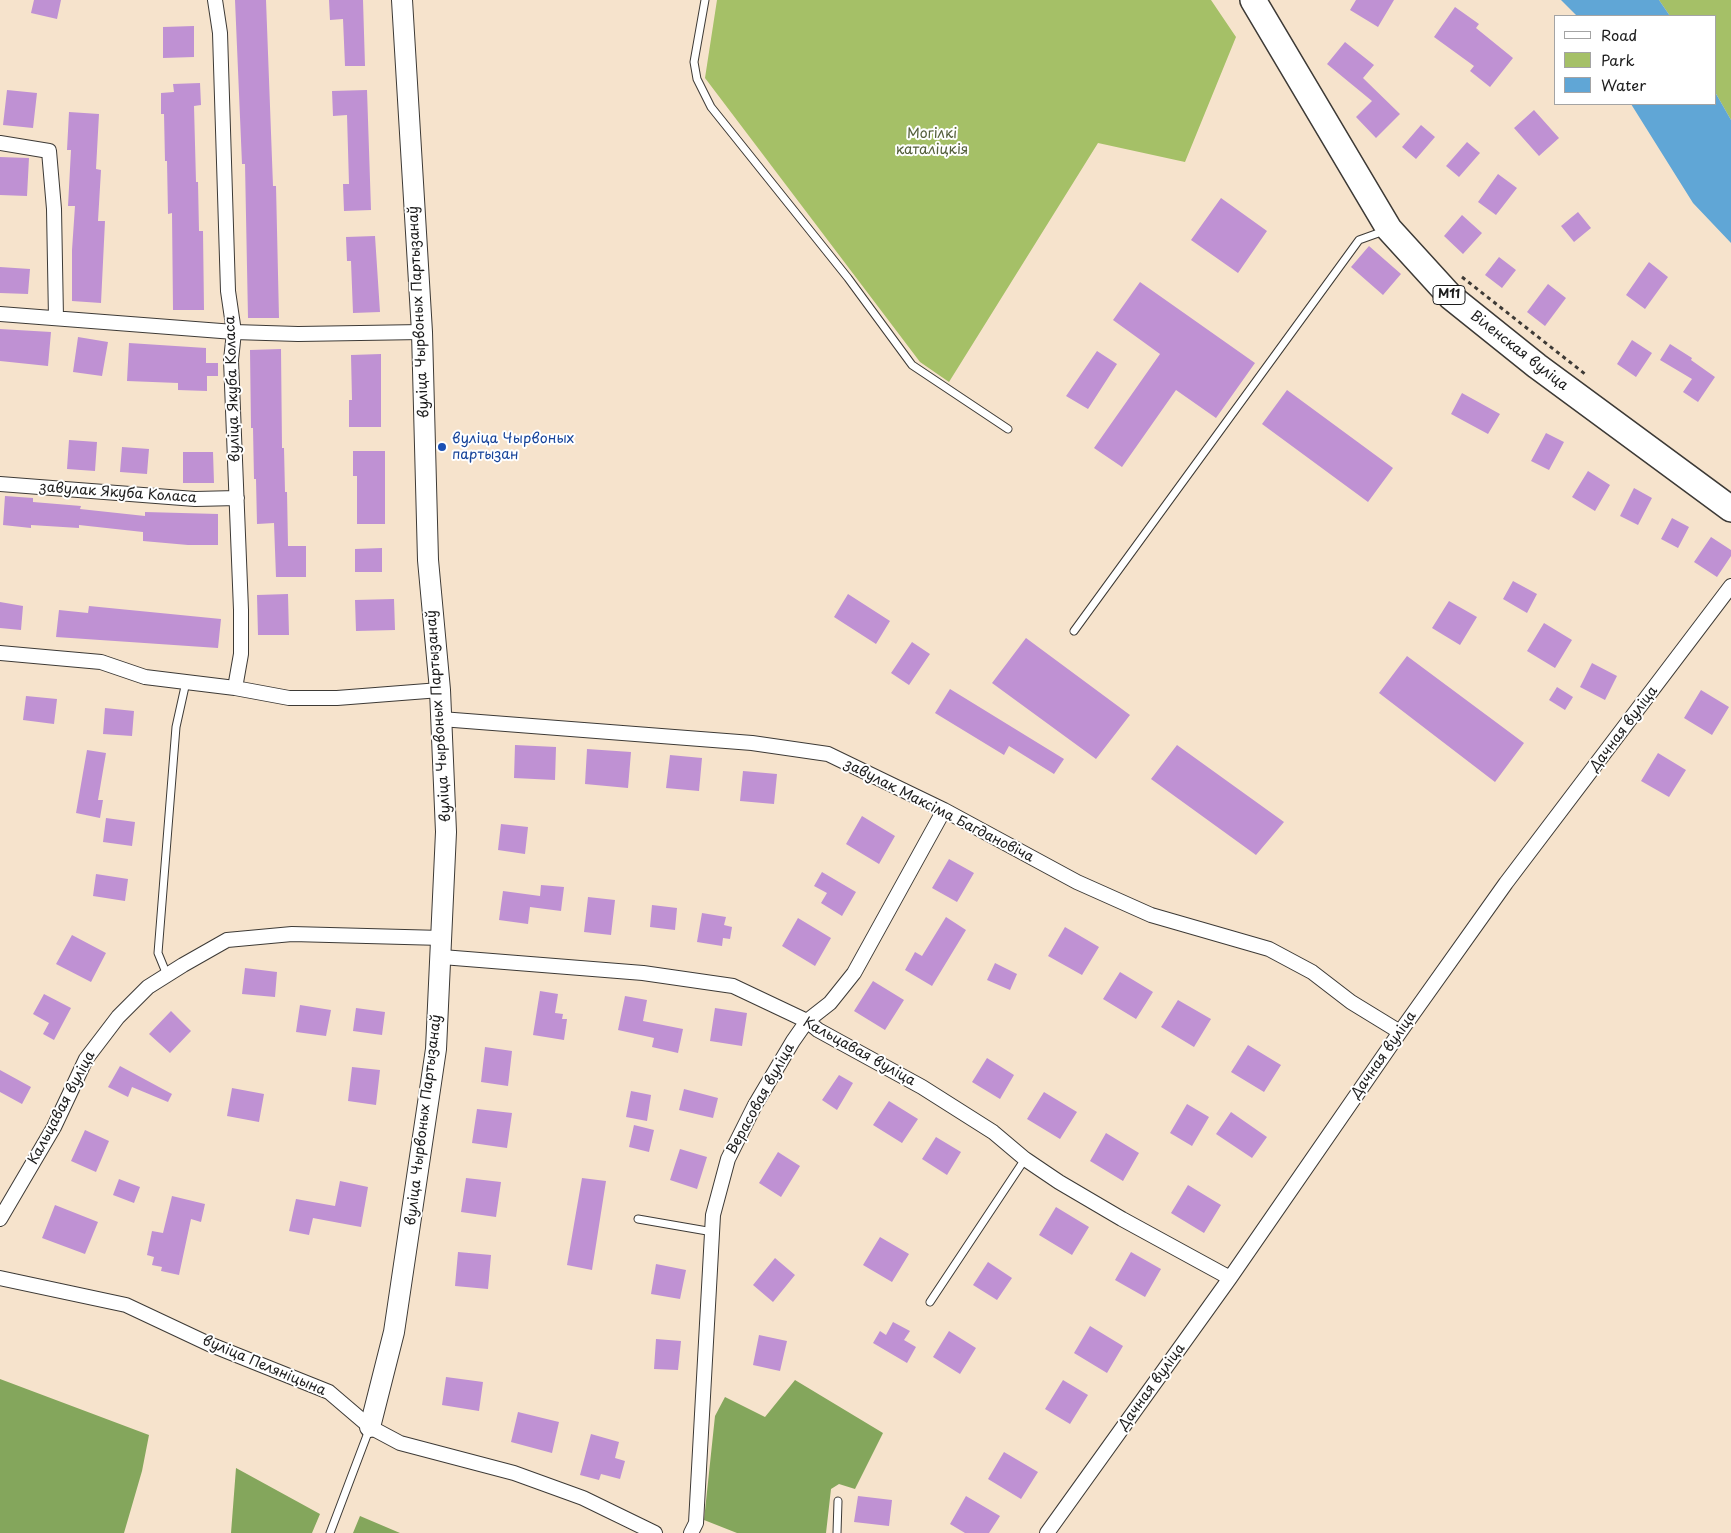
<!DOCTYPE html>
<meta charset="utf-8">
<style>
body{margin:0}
#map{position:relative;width:1731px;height:1533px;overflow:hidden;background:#f6e3cc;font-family:"Playpen Sans",sans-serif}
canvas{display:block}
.legend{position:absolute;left:1554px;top:15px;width:162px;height:90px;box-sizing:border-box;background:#fff;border:1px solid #a4a4a4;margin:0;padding:6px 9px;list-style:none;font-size:15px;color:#1c1c1c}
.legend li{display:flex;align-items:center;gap:10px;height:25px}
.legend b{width:25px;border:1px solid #a4a4a4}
</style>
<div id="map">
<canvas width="1731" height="1533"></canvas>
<ul class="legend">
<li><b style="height:6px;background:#fff"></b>Road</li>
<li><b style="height:14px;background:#a5c067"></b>Park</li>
<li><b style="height:14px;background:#60a6d6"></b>Water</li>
</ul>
</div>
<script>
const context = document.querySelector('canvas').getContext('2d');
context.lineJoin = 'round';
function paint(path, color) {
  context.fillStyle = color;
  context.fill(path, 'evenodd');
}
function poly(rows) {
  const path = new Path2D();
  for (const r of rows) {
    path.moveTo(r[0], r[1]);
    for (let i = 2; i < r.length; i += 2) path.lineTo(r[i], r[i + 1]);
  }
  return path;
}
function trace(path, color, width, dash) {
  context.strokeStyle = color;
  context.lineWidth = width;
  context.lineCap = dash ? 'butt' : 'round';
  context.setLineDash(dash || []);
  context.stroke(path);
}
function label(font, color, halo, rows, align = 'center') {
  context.font = font + ' "Playpen Sans",sans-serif';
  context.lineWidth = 4;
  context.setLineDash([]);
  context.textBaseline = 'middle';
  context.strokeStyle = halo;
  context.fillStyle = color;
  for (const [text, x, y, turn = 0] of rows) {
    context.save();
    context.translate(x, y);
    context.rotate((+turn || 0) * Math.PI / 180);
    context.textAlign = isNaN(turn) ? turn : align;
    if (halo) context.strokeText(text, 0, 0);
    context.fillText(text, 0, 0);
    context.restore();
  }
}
paint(poly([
 [717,0,1211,0,1236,37,1185,162,1098,143,949,382,920,362,705,78],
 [1659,0,1731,0,1731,120,1715,92,1715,16,1670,16]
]), '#a5c067');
paint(poly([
 [0,1379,149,1435,142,1471,124,1533,0,1533],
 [795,1380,883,1433,855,1489,839,1484,831,1489,826,1533,737,1533,704,1520,715,1416,725,1397,765,1417],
 [236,1468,320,1514,312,1533,231,1533],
 [360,1516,400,1533,353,1533]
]), '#84a65c');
paint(poly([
 [1561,0,1659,0,1670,16,1577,16],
 [1715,92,1731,120,1731,243,1693,203,1631,104,1715,104]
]), '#60a6d6');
paint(poly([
 [34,0,61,0,57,19,31,13],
 [235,0,266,0,273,186,276,186,279,318,248,318,245,164,242,164],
 [329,0,363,0,365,66,345,66,343,19,330,20],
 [1356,0,1394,0,1378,27,1350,10],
 [1455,7,1479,24,1476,28,1513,58,1490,87,1470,71,1474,66,1434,37],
 [194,26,194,57,163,58,163,27],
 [1345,42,1374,65,1363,78,1400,114,1376,138,1356,117,1372,101,1327,64],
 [200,83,201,105,194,106,196,182,198,182,199,231,203,231,204,310,173,310,172,213,168,214,167,161,165,161,164,114,161,114,161,93,174,92,173,84],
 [7,90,37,93,33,128,3,125],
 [367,90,371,210,344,211,343,184,349,184,347,115,333,116,332,91],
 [1534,110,1559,138,1539,156,1514,128],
 [69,112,99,114,96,169,101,170,98,221,105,221,101,303,72,301,72,250,75,206,68,206,71,150,67,150],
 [1421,125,1435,137,1416,159,1402,147],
 [1467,142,1480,153,1459,177,1446,166],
 [0,157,29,158,27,196,0,195],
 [1498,174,1517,188,1496,215,1478,202],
 [1221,198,1267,231,1238,273,1191,240],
 [1578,212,1591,228,1574,242,1561,226],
 [1462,215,1482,233,1463,254,1444,236],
 [375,236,380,312,353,313,351,261,347,261,346,237],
 [1369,246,1401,274,1383,295,1351,267],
 [1499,257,1516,270,1502,288,1485,275],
 [1649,262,1668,277,1645,309,1626,295],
 [0,267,30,269,28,294,0,293],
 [1140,282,1255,363,1216,418,1176,390,1122,467,1094,448,1160,354,1113,320],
 [1548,284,1566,298,1545,326,1527,312],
 [0,329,51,332,48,366,0,361],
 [78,337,108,342,102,376,73,372],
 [1632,340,1652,353,1636,377,1617,364],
 [129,343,206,348,206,363,218,363,218,376,207,376,207,391,178,390,178,383,127,381],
 [1670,344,1692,358,1691,360,1715,377,1698,402,1683,392,1692,379,1660,360],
 [281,349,282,448,284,448,285,492,287,492,288,546,306,546,306,577,276,577,274,523,257,524,256,479,254,479,253,428,251,428,250,350],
 [1097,351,1117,364,1088,409,1066,396],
 [381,354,381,427,349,427,349,400,352,400,351,355],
 [1287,390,1393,468,1368,502,1262,424],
 [1462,393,1500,414,1488,434,1451,414],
 [1546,433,1564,442,1549,470,1531,461],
 [69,440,97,442,95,471,67,469],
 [122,447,149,449,147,474,120,472],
 [353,451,385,451,385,524,357,524,357,476,353,476],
 [183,452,213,452,214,483,183,483],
 [1588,471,1610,485,1595,511,1572,497],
 [1634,488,1652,498,1638,525,1620,516],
 [5,496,33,498,33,502,81,506,80,509,145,516,145,512,218,514,218,545,188,545,143,541,143,532,79,525,79,528,31,525,31,528,3,525],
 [1672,518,1689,527,1678,548,1661,539],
 [1711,537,1731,550,1731,556,1717,577,1694,562],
 [382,548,382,572,355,572,355,549],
 [1513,581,1537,594,1527,613,1503,599],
 [288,594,289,635,258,635,257,595],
 [848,594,890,621,876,644,834,617],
 [394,599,395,630,356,631,355,600],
 [1449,601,1477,617,1460,645,1432,628],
 [0,602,23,606,21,630,0,628],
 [89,606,221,619,218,648,56,637,59,610,88,613],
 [1544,623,1572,640,1555,668,1527,651],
 [1026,638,1130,715,1096,759,992,683],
 [912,642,930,654,909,685,891,673],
 [1407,656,1524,743,1495,782,1379,693],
 [1592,663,1617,676,1605,700,1580,687],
 [1557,687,1573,697,1565,710,1549,700],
 [950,689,1064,759,1054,774,1009,746,1004,755,935,713],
 [1701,690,1729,707,1712,735,1684,718],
 [26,696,57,699,54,724,23,720],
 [105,708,134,711,132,736,103,734],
 [515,745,556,747,555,780,514,778],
 [1177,745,1284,822,1256,855,1151,779],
 [587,749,631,752,628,788,585,784],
 [87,750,106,753,98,800,103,800,100,818,76,813],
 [1658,753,1686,770,1669,797,1641,781],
 [670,755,702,758,699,791,666,788],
 [743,771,777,774,774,804,740,801],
 [862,816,895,836,879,864,846,844],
 [106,818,135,822,132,846,103,842],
 [501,824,528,827,525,854,498,850],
 [949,859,974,873,957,902,932,888],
 [822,872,856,892,842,916,821,903,827,893,814,886],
 [96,874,128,879,125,901,93,896],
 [541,885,564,887,561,911,530,907,528,924,499,920,503,891,540,896],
 [588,897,615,900,611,935,584,932],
 [652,905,677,908,675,930,650,927],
 [702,913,726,917,724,925,732,927,730,939,723,938,722,946,697,942],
 [946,917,966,930,932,986,905,970,915,952,922,956],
 [798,918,831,938,815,966,782,946],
 [1065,927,1099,947,1082,975,1048,956],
 [72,935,106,953,91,982,56,964],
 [995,963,1017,974,1010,990,987,980],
 [245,968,277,972,275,997,242,994],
 [1120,972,1153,992,1136,1019,1103,999],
 [873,981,904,1000,885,1030,854,1011],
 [540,991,558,994,555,1013,563,1014,562,1019,567,1019,564,1040,533,1035],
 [44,994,71,1008,54,1040,43,1034,49,1023,33,1014],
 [625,996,647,1000,643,1021,683,1029,678,1053,652,1047,654,1038,618,1030],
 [1178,1000,1211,1019,1194,1047,1161,1027],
 [300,1005,331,1010,326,1036,296,1032],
 [356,1008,385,1012,382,1035,353,1031],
 [715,1008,747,1013,742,1046,710,1041],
 [171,1011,191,1031,170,1053,149,1034],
 [1248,1045,1281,1065,1264,1092,1231,1072],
 [485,1047,512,1051,508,1086,481,1082],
 [987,1058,1014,1075,1000,1099,972,1082],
 [120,1066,172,1094,168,1102,132,1087,128,1097,108,1087],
 [352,1067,380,1070,376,1105,348,1101],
 [0,1070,31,1087,22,1104,0,1092],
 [839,1075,853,1083,837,1110,822,1100],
 [232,1088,264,1094,259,1122,227,1116],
 [684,1089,718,1098,713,1118,679,1110],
 [631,1091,651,1095,647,1121,626,1117],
 [1044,1092,1077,1112,1060,1139,1027,1119],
 [889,1101,918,1119,902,1143,873,1125],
 [1187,1104,1209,1117,1192,1146,1170,1133],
 [477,1109,512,1113,507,1148,472,1143],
 [1231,1112,1267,1137,1252,1158,1216,1134],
 [634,1125,654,1130,649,1152,629,1147],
 [85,1130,109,1141,96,1172,71,1161],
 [1106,1133,1139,1153,1123,1181,1090,1161],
 [936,1137,961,1152,947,1175,922,1159],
 [680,1149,707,1157,697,1189,670,1180],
 [778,1152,800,1166,781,1197,759,1183],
 [466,1178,501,1182,496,1217,461,1212],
 [582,1178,606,1181,592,1270,567,1265],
 [119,1179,140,1187,134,1203,113,1195],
 [340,1181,368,1187,361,1227,313,1218,309,1235,289,1231,296,1199,335,1206],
 [1188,1185,1221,1205,1204,1233,1171,1213],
 [172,1196,205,1204,201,1222,191,1219,179,1275,161,1271,162,1267,152,1265,154,1257,147,1255,152,1231,163,1233],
 [55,1205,98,1222,85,1254,42,1238],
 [1056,1207,1089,1227,1072,1255,1039,1235],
 [880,1237,909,1254,892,1282,863,1265],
 [458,1252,491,1255,488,1289,455,1286],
 [1131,1252,1161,1269,1145,1297,1115,1280],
 [775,1258,795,1275,773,1302,753,1285],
 [988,1262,1012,1278,997,1300,973,1285],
 [656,1264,686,1270,680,1299,651,1294],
 [893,1322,910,1331,904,1340,916,1347,907,1363,873,1343,880,1331,886,1335],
 [1090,1326,1123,1346,1107,1373,1074,1353],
 [949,1331,976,1348,960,1374,933,1357],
 [759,1335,787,1341,780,1371,753,1365],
 [656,1339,681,1341,678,1370,654,1369],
 [446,1377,483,1382,479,1411,442,1405],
 [1063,1380,1088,1395,1070,1424,1045,1409],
 [518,1412,559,1422,552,1453,511,1442],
 [591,1434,619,1442,615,1458,625,1461,620,1479,601,1474,599,1480,580,1475],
 [1004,1452,1038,1472,1021,1499,988,1479],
 [858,1496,892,1500,889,1526,854,1522],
 [966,1496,1000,1516,989,1533,965,1533,950,1524]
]), '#bf91d3');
const lane = poly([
 [705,0,694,62,697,79,711,107,848,278,912,365,1008,429],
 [1074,631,1359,240,1384,231],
 [167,975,158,953,176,727,186,682],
 [638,1219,713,1232],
 [930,1302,1025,1159],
 [330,1533,369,1430],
 [837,1533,838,1501]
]);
const street = poly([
 [215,0,220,33,228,291,234,332,231,360,241,610,241,654,235,688],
 [0,143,49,151,54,209,56,318],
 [0,314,234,332,298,334,422,332],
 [0,484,195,499,237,498],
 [0,653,101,662,145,677,235,688,289,698,337,698,440,690],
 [441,719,752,743,828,754,944,810,1077,882,1151,915,1269,949,1312,972,1351,1002,1400,1032],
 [442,957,643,973,733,986,807,1021,818,1030,922,1087,993,1132,1025,1159,1059,1182,1122,1219,1230,1278],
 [0,1219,54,1127,86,1059,118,1017,148,987,183,965,227,940,292,934,442,938],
 [0,1278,126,1305,209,1344,329,1392,370,1427,400,1443,514,1473,583,1498,655,1533],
 [691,1533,696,1523,713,1215,728,1159,755,1105,793,1041,807,1021,830,1003,854,973,944,810],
 [1047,1533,1230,1278,1400,1032,1506,883,1731,586]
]);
const secondary = poly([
 [370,1427,394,1332,436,1049,446,832,440,690,428,560,422,332,402,0]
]);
const highway = poly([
 [1253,0,1389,229,1451,297,1537,366,1731,509]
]);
trace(lane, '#3d3a36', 9);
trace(street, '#3d3a36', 16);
trace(secondary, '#3d3a36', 22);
trace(highway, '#3d3a36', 28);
trace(poly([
 [1462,277,1585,374]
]), '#3d3a36', 3, [4, 4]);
trace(lane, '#fff', 7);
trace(street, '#fff', 14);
trace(secondary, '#fff', 20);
trace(highway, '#fff', 25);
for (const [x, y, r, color] of [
 [442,447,5,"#1a4fb4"]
]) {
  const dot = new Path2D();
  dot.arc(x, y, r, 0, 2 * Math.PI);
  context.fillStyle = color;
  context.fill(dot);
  trace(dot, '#fff', 2);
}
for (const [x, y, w] of [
 [1449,295,32]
]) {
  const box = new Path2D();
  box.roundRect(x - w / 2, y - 9.5, w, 19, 4);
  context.fillStyle = '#fff';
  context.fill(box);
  trace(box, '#1c1c1c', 1);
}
label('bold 12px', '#1c1c1c', null, [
 ["М11",1449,295]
]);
label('14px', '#535e3a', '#fff', [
 ["Могілкі",932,134],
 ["каталіцкія",932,150]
]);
label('14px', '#1c1c1c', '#fff', [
 ["вуліца Чырвоных Партызанаў",419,312,-93],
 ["Віленская вуліца",1519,351,38],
 ["вуліца Якуба Коласа",233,389,-92],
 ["завулак Якуба Коласа",118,493,4],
 ["вуліца Чырвоных Партызанаў",439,716,-94],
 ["Дачная вуліца",1624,729,-53],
 ["завулак Максіма Багдановіча",939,811,27],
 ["Кальцавая вуліца",859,1052,29],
 ["Дачная вуліца",1384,1055,-55],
 ["Верасовая вуліца",761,1099,-61],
 ["Кальцавая вуліца",62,1108,-62],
 ["вуліца Чырвоных Партызанаў",424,1120,-83],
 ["вуліца Пеляніцына",264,1366,23],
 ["Дачная вуліца",1152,1387,-54]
]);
label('14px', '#164399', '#fff', [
 ["вуліца Чырвоных",452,439],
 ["партызан",452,455]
], 'left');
</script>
